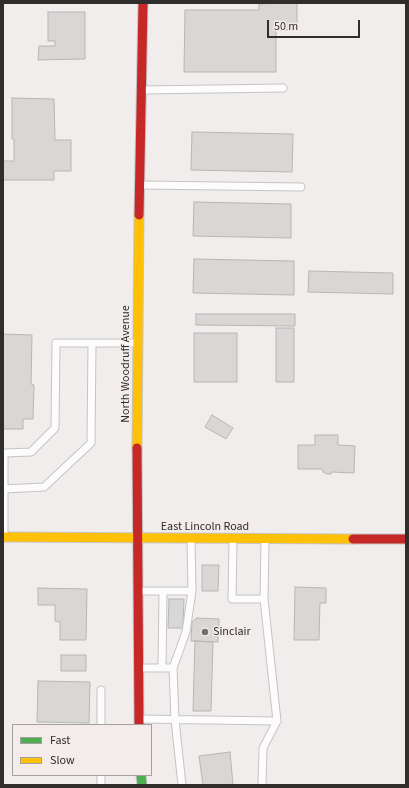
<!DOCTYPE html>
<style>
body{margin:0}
#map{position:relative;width:409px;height:788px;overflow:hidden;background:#f1eded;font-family:"Source Sans 3",sans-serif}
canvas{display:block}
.frame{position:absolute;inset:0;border:4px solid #302d2d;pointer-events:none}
.legend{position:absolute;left:12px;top:724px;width:140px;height:52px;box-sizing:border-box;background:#f3eceb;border:1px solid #a5a09f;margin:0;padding:5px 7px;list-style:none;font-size:12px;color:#302d2d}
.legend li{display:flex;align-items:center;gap:8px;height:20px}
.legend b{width:20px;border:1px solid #a5a09f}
.scale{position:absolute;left:267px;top:20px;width:93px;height:18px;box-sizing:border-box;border:2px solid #302d2d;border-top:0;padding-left:5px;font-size:12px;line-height:14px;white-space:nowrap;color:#302d2d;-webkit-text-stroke:3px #f3eceb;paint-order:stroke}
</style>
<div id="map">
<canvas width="409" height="788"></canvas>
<div class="frame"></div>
<ul class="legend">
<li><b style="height:5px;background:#4caf50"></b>Fast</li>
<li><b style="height:5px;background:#ffc107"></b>Slow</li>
</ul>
<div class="scale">50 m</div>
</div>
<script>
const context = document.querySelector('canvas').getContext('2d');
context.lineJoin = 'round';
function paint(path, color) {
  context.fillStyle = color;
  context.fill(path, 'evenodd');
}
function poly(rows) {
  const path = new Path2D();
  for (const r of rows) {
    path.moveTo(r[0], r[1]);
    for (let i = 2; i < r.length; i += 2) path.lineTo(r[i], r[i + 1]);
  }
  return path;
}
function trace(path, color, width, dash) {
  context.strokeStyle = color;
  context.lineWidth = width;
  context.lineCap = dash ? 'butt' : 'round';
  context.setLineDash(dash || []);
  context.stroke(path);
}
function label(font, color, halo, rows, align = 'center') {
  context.font = font + ' "Source Sans 3",sans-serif';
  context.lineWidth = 3;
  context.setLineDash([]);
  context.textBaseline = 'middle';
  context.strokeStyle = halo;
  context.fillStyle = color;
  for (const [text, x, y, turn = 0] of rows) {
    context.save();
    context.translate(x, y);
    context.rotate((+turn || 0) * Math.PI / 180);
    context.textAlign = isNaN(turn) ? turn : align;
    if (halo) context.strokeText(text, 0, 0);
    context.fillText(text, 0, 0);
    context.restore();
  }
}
const building = poly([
 [277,3,297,3,297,30,276,30,276,72,184,72,185,10,259,10,259,4,277,3],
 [48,12,85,12,85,59,38,60,39,46,55,46,55,41,48,41,48,12],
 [12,98,54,99,55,140,71,140,71,171,54,171,54,180,3,180,3,161,14,161,14,139,12,139,12,98],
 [192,132,293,134,292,172,191,170,192,132],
 [194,202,291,204,291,238,193,236,194,202],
 [194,259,294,261,294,295,193,293,194,259],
 [309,271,393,273,393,294,308,292,309,271],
 [196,314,295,314,295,326,196,325,196,314],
 [276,328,294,328,294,382,276,382,276,328],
 [194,333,237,333,237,382,194,382,194,333],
 [3,334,32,335,31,384,34,385,33,419,23,419,23,429,3,429,3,334],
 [212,415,233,428,226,439,205,427,212,415],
 [315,435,338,435,338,445,355,446,354,473,331,472,331,474,327,474,323,472,322,469,298,469,298,445,315,445,315,435],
 [202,565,219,565,218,591,202,591,202,565],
 [295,587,326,588,326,603,320,603,319,640,294,640,295,587],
 [38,588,87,589,86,640,60,640,60,622,55,621,55,605,38,605,38,588],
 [169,599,184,599,183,628,168,628,169,599],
 [197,618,219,619,218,642,191,641,192,622,197,618],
 [195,641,213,642,211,711,193,711,195,641],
 [61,655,86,655,86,671,61,671,61,655],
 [38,681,90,682,89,723,37,722,38,681],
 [230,752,233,785,203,785,199,756,230,752]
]);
paint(building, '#d9d6d6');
trace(building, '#b8b5b5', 1);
const lane = poly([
 [142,90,283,88],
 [142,185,301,187],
 [4,489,44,487,91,443,92,343],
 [4,537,4,455,5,453,31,452,55,428,56,343,136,343],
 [233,540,232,599,264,599,265,541],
 [140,591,192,591],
 [162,667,163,591],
 [141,668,173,668],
 [141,719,277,721,264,599],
 [101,725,101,690],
 [101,775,101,785],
 [182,785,175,720,173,668,186,632,192,591,191,539],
 [262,785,263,748,277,721]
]);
const fast = poly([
 [141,775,142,785]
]);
const slow = poly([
 [137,448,139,215],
 [3,537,353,539]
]);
const jam = poly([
 [139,215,143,3],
 [137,448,139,725],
 [353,539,406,539]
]);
trace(lane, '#c6c3c3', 9);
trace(fast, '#c6c3c3', 11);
trace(slow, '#c6c3c3', 11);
trace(jam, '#c6c3c3', 11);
trace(lane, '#fdfcfc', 7);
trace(fast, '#4caf50', 9);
trace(slow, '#ffc107', 9);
trace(jam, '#c62828', 9);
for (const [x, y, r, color] of [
 [205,632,4,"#747070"]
]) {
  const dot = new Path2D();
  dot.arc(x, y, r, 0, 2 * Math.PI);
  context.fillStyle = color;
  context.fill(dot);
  trace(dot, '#f3eceb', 1.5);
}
label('12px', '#302d2d', '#f3eceb', [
 ["North Woodruff Avenue",126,364,-90],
 ["East Lincoln Road",205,527]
]);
label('12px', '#302d2d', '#f3eceb', [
 ["Sinclair",213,632]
], 'left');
</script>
